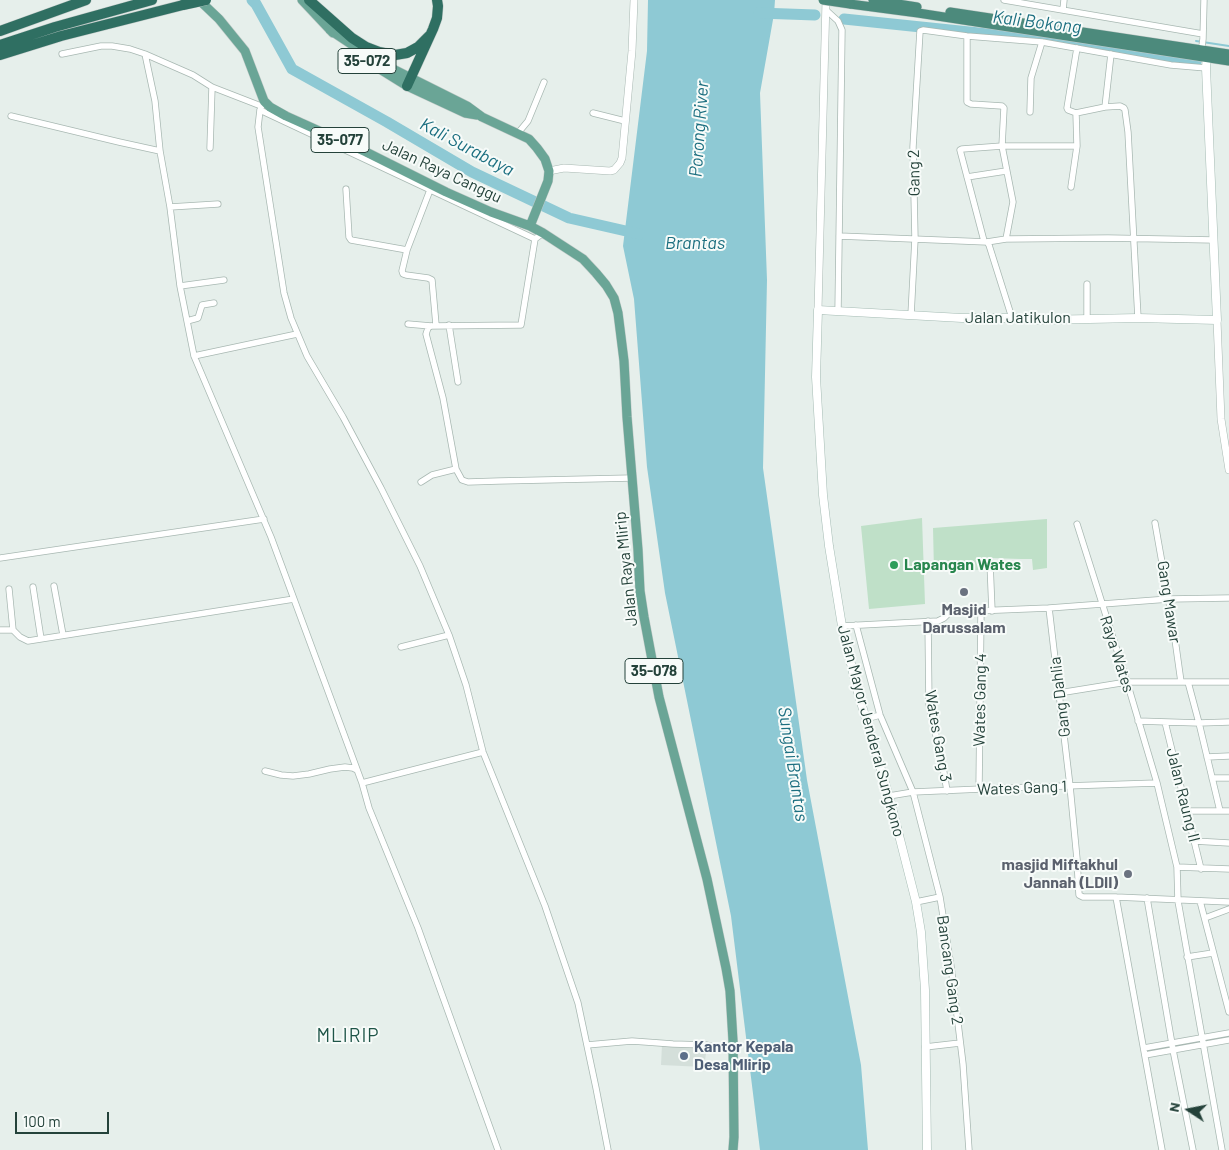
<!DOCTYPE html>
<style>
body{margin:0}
#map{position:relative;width:1229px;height:1150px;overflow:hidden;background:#e6efeb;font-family:Barlow,sans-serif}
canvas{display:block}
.north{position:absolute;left:1164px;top:1085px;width:50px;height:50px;-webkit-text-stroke:4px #f7fbf9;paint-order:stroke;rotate:281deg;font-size:14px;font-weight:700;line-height:20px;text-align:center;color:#24423a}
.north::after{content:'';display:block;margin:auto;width:18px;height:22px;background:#24423a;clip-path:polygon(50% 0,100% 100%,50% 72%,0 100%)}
.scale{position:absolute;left:15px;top:1112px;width:94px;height:22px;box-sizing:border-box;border:2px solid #24423a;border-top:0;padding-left:6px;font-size:15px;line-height:18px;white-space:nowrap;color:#24423a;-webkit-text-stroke:4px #f7fbf9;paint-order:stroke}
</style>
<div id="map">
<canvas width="1229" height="1150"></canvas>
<div class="north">N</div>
<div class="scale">100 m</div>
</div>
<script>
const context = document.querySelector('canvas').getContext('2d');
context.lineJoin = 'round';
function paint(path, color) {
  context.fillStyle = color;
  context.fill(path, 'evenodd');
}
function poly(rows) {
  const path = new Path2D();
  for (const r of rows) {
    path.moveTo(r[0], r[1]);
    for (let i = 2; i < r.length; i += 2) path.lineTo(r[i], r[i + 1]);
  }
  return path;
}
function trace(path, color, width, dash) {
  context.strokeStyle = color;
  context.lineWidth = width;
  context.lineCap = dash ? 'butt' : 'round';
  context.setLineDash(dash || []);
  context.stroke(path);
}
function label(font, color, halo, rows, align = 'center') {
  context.font = font + ' Barlow,sans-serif';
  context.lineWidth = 4;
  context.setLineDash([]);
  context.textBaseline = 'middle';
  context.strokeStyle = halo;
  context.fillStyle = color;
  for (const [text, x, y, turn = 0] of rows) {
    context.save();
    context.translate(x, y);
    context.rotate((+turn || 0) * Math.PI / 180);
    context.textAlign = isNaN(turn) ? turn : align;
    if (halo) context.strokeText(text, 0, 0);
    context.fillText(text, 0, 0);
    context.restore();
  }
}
paint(poly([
 [662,1045,707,1047,704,1067,661,1065]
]), '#d4dfda');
paint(poly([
 [922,518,925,604,869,609,861,526],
 [1047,519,1047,568,1033,570,1032,559,1021,559,988,558,986,566,980,565,980,570,934,571,933,528]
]), '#bfe0c8');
paint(poly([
 [648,0,775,0,774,14,760,93,767,280,763,468,807,780,861,1065,868,1150,760,1150,731,916,665,593,647,467,634,299,623,246,647,51]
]), '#8ec9d4');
trace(poly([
 [1196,41,1229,46]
]), '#8ec9d4', 2);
trace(poly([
 [252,0,256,4,292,69,387,122,472,172,569,218,639,234],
 [759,13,815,15],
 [844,19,1046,40,1131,54,1196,62]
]), '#8ec9d4', 11);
const minor = poly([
 [1004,0,1203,34],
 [826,10,838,21,842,30,838,311],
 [1063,10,1064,0],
 [967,36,967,102,971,104,1002,106,1004,108,1002,146,1013,202,1006,239],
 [1201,53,1203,39,1204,0],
 [62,54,101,46,112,46,130,49,145,54,193,75,212,87,261,106],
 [145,54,155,101,160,151,170,207,180,286,194,356,297,334],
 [264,101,260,110,258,127,284,293,291,318,307,356,343,417,381,488,420,566,449,635,466,685,483,752,545,906,578,1003,596,1088,608,1150],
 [1105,107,1111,54],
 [260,110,535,239],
 [1030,112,1031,78,1042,42],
 [593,113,625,121],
 [1076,113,1105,107,1120,106,1124,108,1125,110,1128,132,1138,318],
 [11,116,119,142,160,151],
 [518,133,528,121,544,82],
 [210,148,212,87],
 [967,177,1006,171],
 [1071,187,1077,146],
 [346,189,349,237,351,240,407,250],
 [430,190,407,250,402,271,403,274,406,275,428,278,432,280,436,325],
 [170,207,218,204],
 [839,236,987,242,1006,239,1108,238,1214,240],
 [984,241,960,150,962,149,1002,146,1077,146,1076,113,1068,110,1067,108,1077,48],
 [987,242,989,245,1012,318],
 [180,286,224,280],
 [911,315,915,239,913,147,920,31,923,30,967,36,1042,42,1171,65,1206,68],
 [1087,318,1087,284],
 [187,321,198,318,202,305,214,303],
 [408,324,431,326,521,325,535,239,543,233],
 [449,325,458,382],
 [431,326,428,328,426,334,443,398,456,469,462,480,468,482,499,481,632,478],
 [194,356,271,537,362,783],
 [421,482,432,475,456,469],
 [1155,523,1173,625,1181,682],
 [1077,524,1127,682,1157,783,1177,867,1178,901,1222,1150],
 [0,558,264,519],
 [990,563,992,611],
 [54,586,63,635],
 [33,587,41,639],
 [9,589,13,630],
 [1049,608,1070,786,1077,859,1079,895,1083,897,1116,897,1229,902],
 [928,621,929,706,942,761,947,791],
 [856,625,880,715,913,792,940,897,951,966,963,1064,969,1150],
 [842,626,938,621,944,618,950,612,1049,608,1169,599,1229,598],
 [0,630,13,630,20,637,28,641,294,599],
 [401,647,449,635],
 [1188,682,1199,723,1220,811],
 [1059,693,1127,682,1229,682],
 [866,719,880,715],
 [1138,721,1199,723,1229,722],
 [1165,722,1201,869],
 [483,752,362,783,369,808,418,928,498,1150],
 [1207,757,1229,756],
 [265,771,281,775,293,776,309,774,330,769,345,767,353,768,357,770],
 [1212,778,1229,778],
 [979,789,981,611],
 [889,796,913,792,1004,788,1157,783],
 [1186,811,1229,811],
 [1194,841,1229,843],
 [1177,867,1229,869],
 [1116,897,1162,1150],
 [1147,898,1173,1050,1193,1150],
 [1200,901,1229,1012],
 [916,902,940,897],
 [1205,918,1229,909],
 [1187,957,1213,953],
 [587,1045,632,1041,673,1044,706,1045,733,1051],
 [925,1047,960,1043],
 [1144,1048,1229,1033],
 [1145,1055,1229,1040]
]);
const tertiary = poly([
 [549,171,564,168,610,171,614,170,620,163,622,158,632,51,634,0],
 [818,310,826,0],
 [1217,320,1221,419,1229,470]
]);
const secondary = poly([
 [927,1150,925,990,921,932,916,902,889,796,857,689,842,626,829,546,823,495,816,377,818,310,962,318,1012,318,1040,320,1138,318,1217,320,1206,68,1207,53]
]);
const primary = poly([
 [199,0,219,19,245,51,264,101,270,107,286,116,366,152,446,192,491,212,530,226,543,233,583,259,596,273,606,285,614,298,618,313,624,361,627,417,638,550,640,591,644,617,659,697,707,879,726,968,730,991,733,1041,734,1137,733,1150],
 [302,0,333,33],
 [330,30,369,56,395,70,467,106,482,117,529,139,537,148,545,159,549,171,548,181,530,226],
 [362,58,407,86,465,113,477,115]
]);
const trunk = poly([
 [873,0,917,7],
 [850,4,918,13,1229,61],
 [950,12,1229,54]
]);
const motorway = poly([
 [309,0,352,38,366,47,379,52,395,55,407,53,418,47,429,36],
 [0,31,86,0],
 [0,45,55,27,152,0],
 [0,55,61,36,183,5],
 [407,86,433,29,437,18,438,6,437,0]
]);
trace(minor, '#a8b8b2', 7);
trace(tertiary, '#a8b8b2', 8);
trace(secondary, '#a4bbb3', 9);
trace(primary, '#c2cac8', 10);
trace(trunk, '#c2cac8', 10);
trace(motorway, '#c2cac8', 11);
trace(minor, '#fff', 5.5);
trace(tertiary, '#fff', 7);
trace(secondary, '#fff', 8);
trace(primary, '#6aa596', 9);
trace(trunk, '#4c8a7c', 9);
trace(motorway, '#2f6f62', 10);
const trunkBridge = poly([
 [823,0,850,4]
]);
const motorwayBridge = poly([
 [183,5,206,0]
]);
trace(trunkBridge, '#c2cac8', 10, []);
trace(motorwayBridge, '#c2cac8', 11, []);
trace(trunkBridge, '#4c8a7c', 9);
trace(motorwayBridge, '#2f6f62', 10);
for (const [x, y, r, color] of [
 [894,565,5,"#2e9e5b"],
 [964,592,5,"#6b7280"],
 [1128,874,5,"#6b7280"],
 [684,1056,5,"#5c6f8a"]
]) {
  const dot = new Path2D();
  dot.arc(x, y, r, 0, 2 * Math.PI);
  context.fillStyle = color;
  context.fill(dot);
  trace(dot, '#f7fbf9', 2);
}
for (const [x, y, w] of [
 [367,61,58],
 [340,140,58],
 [654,671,58]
]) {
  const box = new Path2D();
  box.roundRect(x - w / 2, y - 12.5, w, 25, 4);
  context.fillStyle = '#f7fbf9';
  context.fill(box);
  trace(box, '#24423a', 1);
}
label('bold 15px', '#24423a', null, [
 ["35-072",367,61],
 ["35-077",340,140],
 ["35-078",654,671]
]);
label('16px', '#24423a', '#f7fbf9', [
 ["Jalan Raya Canggu",442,171,25],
 ["Gang 2",914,173,-91],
 ["Jalan Jatikulon",1018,318],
 ["Jalan Raya Mlirip",626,569,-96],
 ["Gang Mawar",1169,602,81],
 ["Raya Wates",1117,654,72],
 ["Gang Dahlia",1060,697,-97],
 ["Wates Gang 4",980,700,-89],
 ["Jalan Mayor Jenderal Sungkono",871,731,75],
 ["Wates Gang 3",938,736,80],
 ["Wates Gang 1",1022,788,-2],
 ["Jalan Raung II",1183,795,76],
 ["Bancang Gang 2",950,970,82]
]);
label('bold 16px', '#27864d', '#f7fbf9', [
 ["Lapangan Wates",904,565]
], 'left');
label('bold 16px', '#5b616d', '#f7fbf9', [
 ["Masjid",964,610],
 ["Darussalam",964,628],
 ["masjid Miftakhul",1118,865,"right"],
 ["Jannah (LDII)",1118,883,"right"]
]);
label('bold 16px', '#4e5e75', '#f7fbf9', [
 ["Kantor Kepala",694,1047],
 ["Desa Mlirip",694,1065]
], 'left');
label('italic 18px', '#1c6f80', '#f7fbf9', [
 ["Kali Bokong",1037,22,7],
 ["Porong River",699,129,-86],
 ["Kali Surabaya",467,147,28],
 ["Brantas",695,243],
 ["Sungai Brantas",793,764,81]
]);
context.letterSpacing = '1px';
label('19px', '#1f5548', '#f7fbf9', [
 ["MLIRIP",348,1036]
]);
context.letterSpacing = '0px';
</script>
